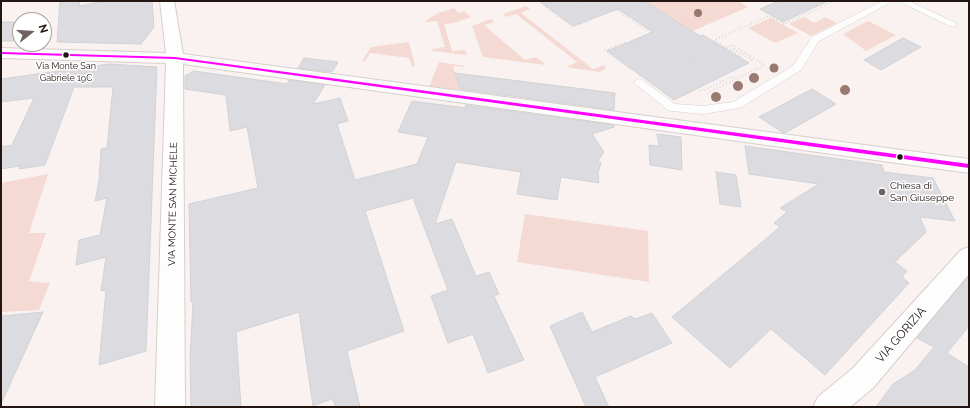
<!DOCTYPE html>
<style>
body{margin:0}
#map{position:relative;width:970px;height:408px;overflow:hidden;background:#faf2f0;font-family:Raleway,sans-serif}
canvas{display:block}
.frame{position:absolute;inset:0;border:2px solid #221512;pointer-events:none}
.north{position:absolute;left:12px;top:12px;width:40px;height:40px;box-sizing:border-box;background:#fff;border:1px solid #a7a1a0;border-radius:50%;rotate:73deg;font-size:11px;font-weight:700;line-height:16px;text-align:center;color:#221512}
.north::after{content:'';display:block;margin:auto;width:14px;height:18px;background:#6e6260;clip-path:polygon(50% 0,100% 100%,50% 72%,0 100%)}
</style>
<div id="map">
<canvas width="970" height="408"></canvas>
<div class="frame"></div>
<div class="north">N</div>
</div>
<script>
const context = document.querySelector('canvas').getContext('2d');
context.lineJoin = 'round';
function paint(path, color) {
  context.fillStyle = color;
  context.fill(path, 'evenodd');
}
function poly(rows) {
  const path = new Path2D();
  for (const r of rows) {
    path.moveTo(r[0], r[1]);
    for (let i = 2; i < r.length; i += 2) path.lineTo(r[i], r[i + 1]);
  }
  return path;
}
function trace(path, color, width, dash) {
  context.strokeStyle = color;
  context.lineWidth = width;
  context.lineCap = dash ? 'butt' : 'round';
  context.setLineDash(dash || []);
  context.stroke(path);
}
function label(font, color, halo, rows, align = 'center') {
  context.font = font + ' Raleway,sans-serif';
  context.lineWidth = 3;
  context.setLineDash([]);
  context.textBaseline = 'middle';
  context.strokeStyle = halo;
  context.fillStyle = color;
  for (const [text, x, y, turn = 0] of rows) {
    context.save();
    context.translate(x, y);
    context.rotate((+turn || 0) * Math.PI / 180);
    context.textAlign = isNaN(turn) ? turn : align;
    if (halo) context.strokeText(text, 0, 0);
    context.fillText(text, 0, 0);
    context.restore();
  }
}
paint(poly([
 [644,1,738,1,748,7,688,33,672,18],
 [526,6,530,9,521,13,593,69,604,65,606,68,600,72,566,67,577,62,516,14,506,17,503,14],
 [454,8,459,13,464,11,471,17,454,23,444,24,452,51,465,50,467,55,433,51,432,49,445,47,437,21,425,22,425,21,438,13],
 [804,17,814,23,825,17,837,23,811,36,789,24],
 [771,18,798,33,775,43,748,28],
 [491,19,494,22,484,25,525,60,536,57,546,65,483,57,472,26],
 [868,21,896,35,866,51,843,34],
 [409,42,415,66,412,67,409,58,370,53,365,61,362,61,371,47],
 [439,62,465,66,464,67,453,66,460,91,429,87],
 [48,174,29,233,46,233,29,281,50,283,39,310,1,312,1,183],
 [525,214,648,231,649,282,517,262]
]), '#f4dad3');
const building = poly([
 [60,1,80,1,79,6,104,1,152,1,154,27,141,44,57,42,60,1],
 [539,1,644,1,700,36,703,35,749,63,674,100,607,51,653,32,618,9,573,26,539,1],
 [779,1,828,1,783,22,760,9,779,1],
 [1,22,20,22,20,41,1,41,1,22],
 [903,38,921,47,881,70,864,60,903,38],
 [304,58,338,62,332,72,298,68,304,58],
 [109,64,157,67,146,351,99,365,106,290,101,291,106,257,76,265,79,240,100,235,107,198,95,201,99,181,101,149,107,148,113,87,74,87,45,165,19,169,20,166,1,169,1,147,12,145,34,98,1,102,1,79,109,64],
 [194,71,287,84,289,80,325,85,313,104,340,98,348,121,337,124,355,180,417,164,428,137,398,132,412,101,466,108,465,105,614,125,614,127,592,134,604,152,598,161,601,163,598,173,599,183,561,177,557,200,517,194,521,172,456,162,435,224,452,219,476,276,489,272,499,294,494,296,524,360,488,373,473,334,448,343,431,296,448,290,413,198,365,211,404,331,347,351,360,407,336,407,332,399,313,406,299,312,236,332,241,407,191,407,190,358,193,302,191,302,189,204,258,188,247,127,230,131,226,95,185,89,185,76,194,71],
 [455,73,615,93,614,110,460,89,455,73],
 [812,89,836,104,785,133,782,132,759,117,812,89],
 [657,134,681,137,682,170,650,165,649,145,659,146,657,134],
 [745,146,882,165,884,172,933,178,955,221,920,217,926,232,895,262,907,271,902,277,909,283,825,375,771,329,730,368,672,317,780,227,774,223,787,212,780,208,819,184,749,174,745,146],
 [716,172,736,175,741,207,720,204,716,172],
 [969,276,969,326,947,353,969,367,969,407,876,407,893,384,915,370,934,347,917,338,969,276],
 [43,312,1,404,1,316,43,312],
 [582,312,592,332,631,316,635,319,652,313,672,343,595,377,609,407,586,407,550,326,582,312]
]);
paint(building, '#dcdce0');
trace(building, '#d1d2d6', 1);
const service = poly([
 [882,1,893,1,819,41,801,70,740,108,703,114,672,111,668,110,633,82,638,79,642,80,675,104,703,106,733,102,793,66,812,37,882,1],
 [898,1,909,1,958,24,953,27,950,26,898,1]
]);
const minor = poly([
 [160,1,174,1,183,54,969,159,969,173,183,64,185,407,155,407,166,63,1,58,1,48,166,53,160,1],
 [969,247,969,274,873,388,850,407,813,407,818,397,853,368,961,250,969,247]
]);
trace(service, '#d8cecb', 1);
trace(minor, '#d8cecb', 2);
trace(poly([
 [538,1,573,27,593,19,567,1],
 [603,1,695,62,670,73,626,42,605,50,631,70],
 [740,57,741,56,730,50,734,49,752,60,754,59],
 [698,88,702,91,732,77,735,79],
 [707,93,765,65,732,45,726,48,714,40,769,16,784,24,834,1]
]), '#dbd8d6', 2, [1, 2.5]);
paint(service, '#fefdfd');
paint(minor, '#fefdfd');
paint(poly([
 [1,52,175,57,969,164,969,168,175,59,1,54,1,52]
]), '#f0f');
context.fillStyle = '#997970';
for (const [x, y, r] of [
 [698,13,4],
 [774,68,4.5],
 [754,78,5],
 [738,86,5],
 [845,90,5],
 [716,97,5]
]) {
  context.beginPath();
  context.arc(x, y, r, 0, 2 * Math.PI);
  context.fill();
}
for (const [x, y, r, color] of [
 [66,55,3.5,"#221512"],
 [900,157,3.5,"#221512"],
 [882,192,4,"#6e6260"]
]) {
  const dot = new Path2D();
  dot.arc(x, y, r, 0, 2 * Math.PI);
  context.fillStyle = color;
  context.fill(dot);
  trace(dot, '#fff', 1.5);
}
label('9px', '#221512', '#fff', [
 ["Via Monte San",66,66],
 ["Gabriele 19C",66,78]
]);
label('10px', '#221512', '#fff', [
 ["Chiesa di",890,186],
 ["San Giuseppe",890,198]
], 'left');
label('10px', '#221512', '#fff', [
 ["VIA MONTE SAN MICHELE",173,204,-89]
]);
label('12px', '#221512', '#fff', [
 ["VIA GORIZIA",901,335,-49]
]);
</script>
